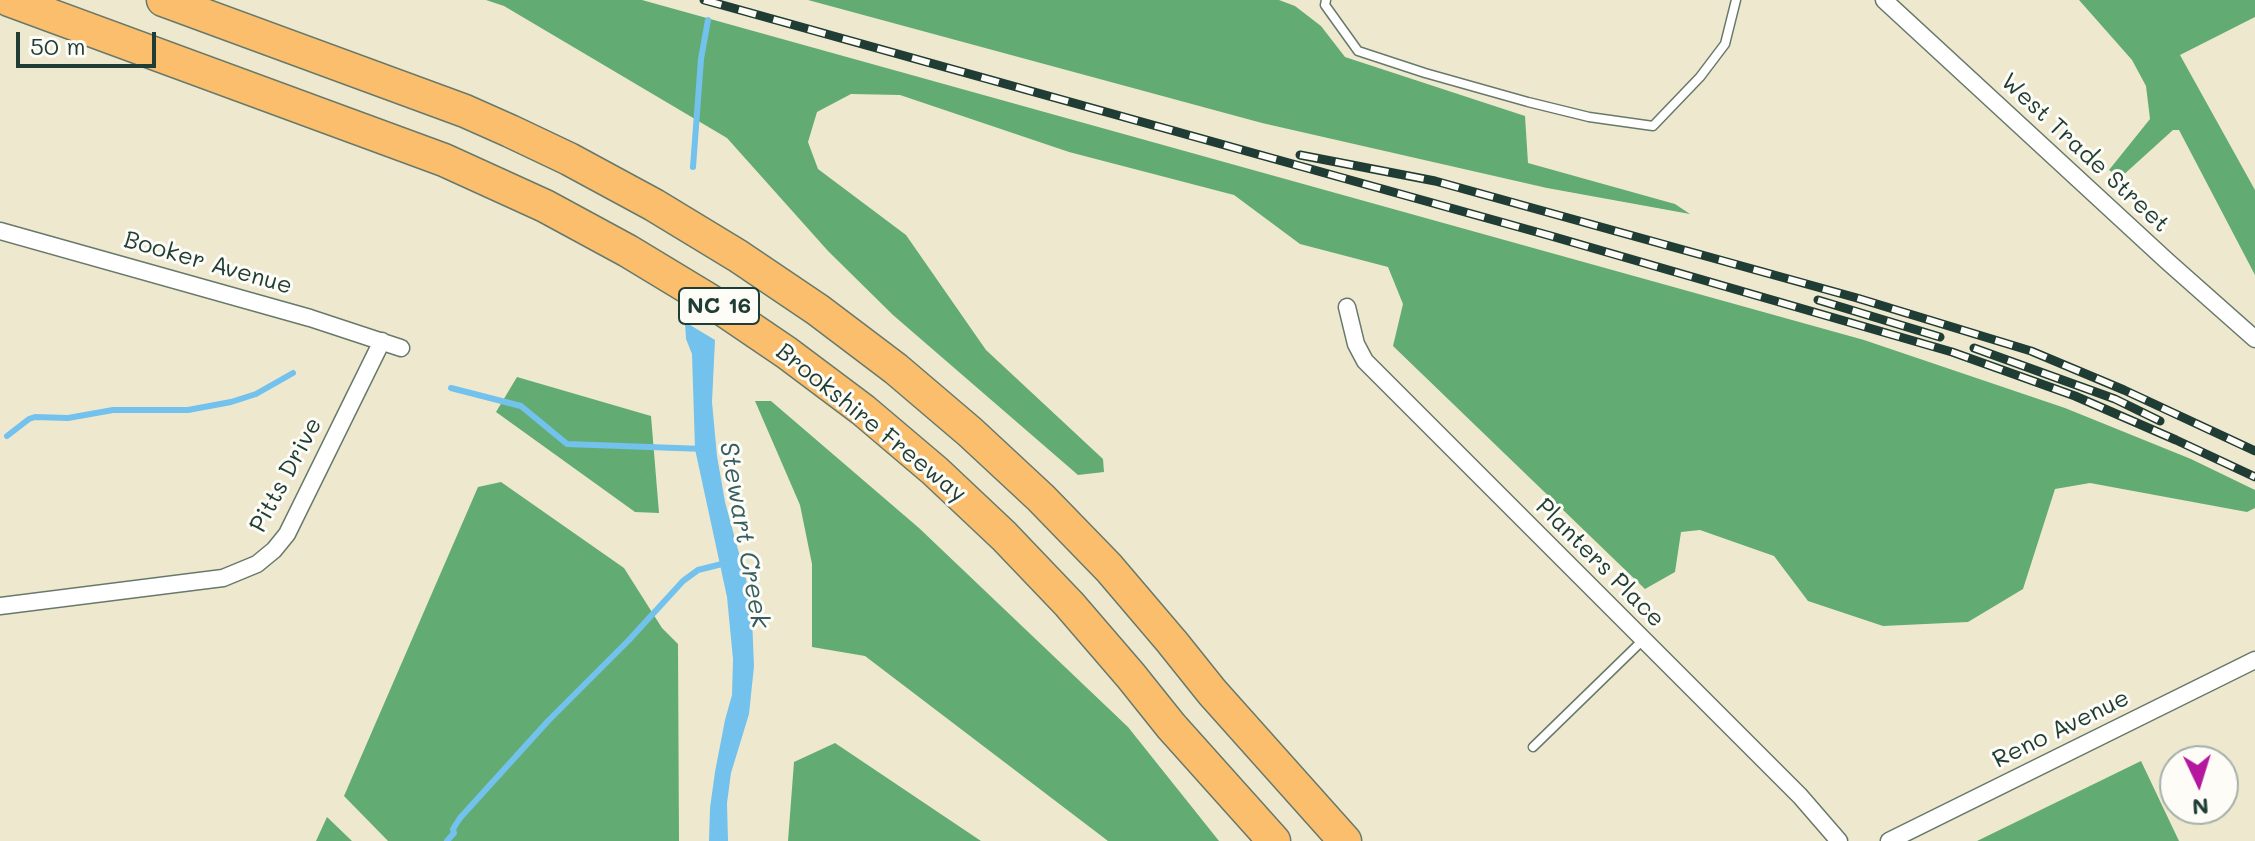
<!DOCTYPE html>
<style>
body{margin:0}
#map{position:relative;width:2255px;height:841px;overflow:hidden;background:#eee9ce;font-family:Mali,sans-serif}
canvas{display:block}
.north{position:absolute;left:2159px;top:745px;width:80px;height:80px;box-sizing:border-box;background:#fdfcf7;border:2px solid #a4b0a9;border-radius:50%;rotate:176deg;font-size:22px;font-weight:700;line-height:32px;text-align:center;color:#1f3d34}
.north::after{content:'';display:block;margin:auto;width:28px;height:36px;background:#b5179e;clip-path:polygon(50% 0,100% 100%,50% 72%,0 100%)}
.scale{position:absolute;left:16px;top:32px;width:140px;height:36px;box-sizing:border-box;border:4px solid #1f3d34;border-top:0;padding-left:10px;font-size:24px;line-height:28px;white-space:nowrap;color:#1f3d34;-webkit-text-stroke:6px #fdfcf7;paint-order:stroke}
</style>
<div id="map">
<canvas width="2255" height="841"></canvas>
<div class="north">N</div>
<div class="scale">50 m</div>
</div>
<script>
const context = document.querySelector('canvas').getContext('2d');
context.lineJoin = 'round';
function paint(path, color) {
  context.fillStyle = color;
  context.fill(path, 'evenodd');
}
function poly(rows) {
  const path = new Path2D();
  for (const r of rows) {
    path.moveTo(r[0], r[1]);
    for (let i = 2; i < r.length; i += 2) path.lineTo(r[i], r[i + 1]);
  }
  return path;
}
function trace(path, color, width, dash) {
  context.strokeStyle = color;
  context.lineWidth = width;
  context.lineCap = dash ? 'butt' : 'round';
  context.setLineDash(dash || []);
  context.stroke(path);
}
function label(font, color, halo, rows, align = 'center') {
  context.font = font + ' Mali,sans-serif';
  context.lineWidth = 6;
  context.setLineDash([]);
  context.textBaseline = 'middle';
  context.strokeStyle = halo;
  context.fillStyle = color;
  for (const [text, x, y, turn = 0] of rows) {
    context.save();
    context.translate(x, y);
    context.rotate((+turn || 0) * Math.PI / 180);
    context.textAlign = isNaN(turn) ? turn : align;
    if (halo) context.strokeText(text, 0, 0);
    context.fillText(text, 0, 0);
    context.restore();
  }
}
paint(poly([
 [486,0,642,0,1864,340,2065,408,2191,459,2255,490,2255,508,2247,512,2090,483,2055,489,2023,589,1968,622,1883,626,1808,601,1774,556,1700,530,1681,532,1675,572,1645,589,1393,346,1403,304,1388,267,1300,244,1234,195,1069,152,900,95,851,94,817,112,808,142,818,169,906,235,986,350,1103,459,1104,472,1078,475,893,315,828,251,727,138,504,6],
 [808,0,1279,0,1295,6,1321,26,1345,57,1525,116,1528,163,1675,204,1690,214,1547,188,1262,123],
 [2079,0,2255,0,2255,17,2180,55,2255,190,2255,275,2179,130,2173,130,2120,178,2109,170,2150,119,2146,86,2132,60],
 [517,377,651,416,659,513,635,512,496,412],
 [755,401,771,401,919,528,1128,727,1219,841,1108,841,865,656,812,647,812,564,800,505],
 [501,482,624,568,662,628,678,644,679,841,388,841,344,796,478,487],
 [835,743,981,841,788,841,794,762],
 [2141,761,2179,841,1977,841],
 [327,817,352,841,316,841]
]), '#62ac74');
paint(poly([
 [685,322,715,340,712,402,717,456,725,502,746,579,752,618,754,666,749,714,731,773,727,803,728,841,709,841,710,808,715,772,725,720,732,695,733,659,727,597,695,449,692,354,686,339]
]), '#73c1ed');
trace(poly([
 [693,167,701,59,708,20],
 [451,388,521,406,567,444,704,449],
 [7,436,29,419,35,417,68,418,113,410,188,410,231,402,256,394,293,373],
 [447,841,454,833,453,829,460,818,548,721,628,641,683,581,698,570,726,563]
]), '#73c1ed', 6);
const service = poly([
 [1326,0,1325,5,1358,51,1425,73,1528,102,1589,117,1653,126,1700,77,1725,44,1736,0],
 [1533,747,1643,640]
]);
const minor = poly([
 [1884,0,2167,261,2255,339],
 [0,231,310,318,401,348],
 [1347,307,1356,344,1365,361,1800,796,1839,841],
 [0,606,223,578,257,564,274,550,287,534,382,341],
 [1889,841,2255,660]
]);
const motorway = poly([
 [9,0,444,160,545,206,628,251,709,300,787,353,863,410,935,471,1004,536,1069,604,1131,676,1171,726,1274,841],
 [163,0,465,111,510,131,569,159,654,205,738,256,818,310,896,369,970,432,1041,498,1109,568,1172,642,1212,692,1345,841]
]);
trace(service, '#67796a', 11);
trace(minor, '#67796a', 19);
trace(motorway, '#67796a', 35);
trace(service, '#fff', 8);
trace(minor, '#fff', 16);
trace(motorway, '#fabe6d', 32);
const rail = poly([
 [704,0,1551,236,1952,352,2075,396,2176,440,2255,477],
 [1300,155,1435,181,1857,298,2031,351,2124,390,2255,451],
 [1818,300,1940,337],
 [1974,348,2115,399,2160,421]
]);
trace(rail, '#1f3d34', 9);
trace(rail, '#fdfcf7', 6, [18]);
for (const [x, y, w] of [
 [719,306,80]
]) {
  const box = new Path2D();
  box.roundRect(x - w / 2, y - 18, w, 36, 6);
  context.fillStyle = '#fdfcf7';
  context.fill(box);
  trace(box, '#1f3d34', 2);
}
label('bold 22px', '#1f3d34', null, [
 ["NC 16",719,306]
]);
label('24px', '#1f3d34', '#fdfcf7', [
 ["West Trade Street",2085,153,43],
 ["Booker Avenue",208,263,16],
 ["Brookshire Freeway",871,423,39],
 ["Pitts Drive",286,475,-62],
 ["Planters Place",1600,563,45],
 ["Reno Avenue",2061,729,-26]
]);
label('italic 26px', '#345e62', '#fdfcf7', [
 ["Stewart Creek",744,535,80]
]);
</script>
